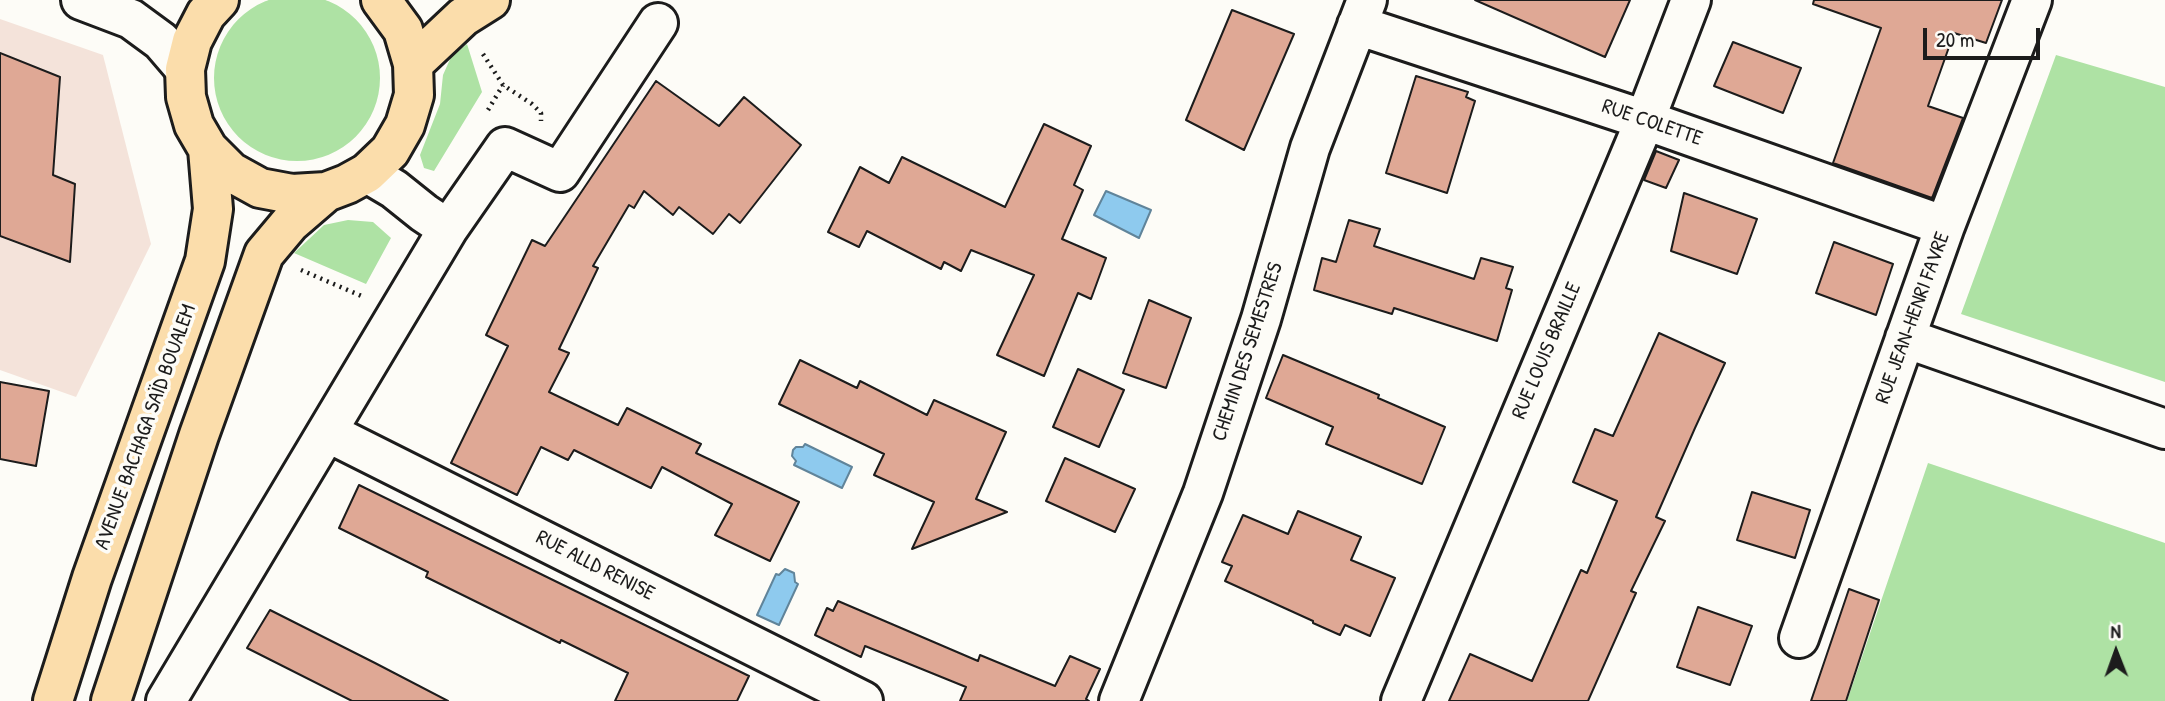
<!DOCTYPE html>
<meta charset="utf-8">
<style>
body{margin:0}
#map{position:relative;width:2165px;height:701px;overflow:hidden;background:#fdfcf7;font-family:"Patrick Hand",sans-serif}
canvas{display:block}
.north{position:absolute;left:2081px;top:617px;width:70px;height:70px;-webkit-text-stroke:5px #fdfcf7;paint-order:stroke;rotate:359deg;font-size:19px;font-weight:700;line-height:28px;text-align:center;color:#1c1c1c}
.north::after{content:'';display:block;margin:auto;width:24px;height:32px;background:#1c1c1c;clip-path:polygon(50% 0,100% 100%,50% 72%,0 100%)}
.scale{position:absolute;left:1923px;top:28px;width:117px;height:32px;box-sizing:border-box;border:4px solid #1c1c1c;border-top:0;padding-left:9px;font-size:21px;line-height:24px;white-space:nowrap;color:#1c1c1c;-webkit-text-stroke:5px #fdfcf7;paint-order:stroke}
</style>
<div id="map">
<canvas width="2165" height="701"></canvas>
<div class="north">N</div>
<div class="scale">20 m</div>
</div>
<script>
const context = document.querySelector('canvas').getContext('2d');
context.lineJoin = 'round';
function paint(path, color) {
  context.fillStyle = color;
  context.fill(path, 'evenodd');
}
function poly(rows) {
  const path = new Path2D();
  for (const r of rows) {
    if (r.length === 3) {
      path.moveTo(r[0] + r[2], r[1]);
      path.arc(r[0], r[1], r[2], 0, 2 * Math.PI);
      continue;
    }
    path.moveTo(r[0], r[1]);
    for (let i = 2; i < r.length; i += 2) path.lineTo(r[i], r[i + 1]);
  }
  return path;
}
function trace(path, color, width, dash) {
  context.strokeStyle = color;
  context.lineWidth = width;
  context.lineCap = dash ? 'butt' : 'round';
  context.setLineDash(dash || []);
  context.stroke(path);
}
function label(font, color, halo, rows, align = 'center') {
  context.font = font + ' "Patrick Hand",sans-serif';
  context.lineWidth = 7;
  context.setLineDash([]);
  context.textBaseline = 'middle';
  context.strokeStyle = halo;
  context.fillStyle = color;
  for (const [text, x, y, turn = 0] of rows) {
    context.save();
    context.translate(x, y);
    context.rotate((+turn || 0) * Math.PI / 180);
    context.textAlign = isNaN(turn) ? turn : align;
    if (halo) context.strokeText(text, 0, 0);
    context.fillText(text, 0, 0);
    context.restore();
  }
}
paint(poly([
 [0,19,103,55,151,244,76,397,0,370]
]), '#f4e3da');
paint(poly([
 [297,78,83],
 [467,44,482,92,434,171,424,168,420,155,440,104,443,75,451,57],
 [2056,55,2165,87,2165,382,1961,314],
 [348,220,373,222,391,238,366,284,294,253,324,225],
 [1928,463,2165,543,2165,701,1847,701]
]), '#aee2a4');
const water = poly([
 [1106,191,1151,210,1139,238,1094,215,1106,191],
 [805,444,852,467,842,488,794,465,796,461,792,456,793,450,796,447,803,447,805,444],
 [785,569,794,573,795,582,798,584,779,625,757,615,776,574,779,575,785,569]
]);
paint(water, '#8ecaee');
trace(water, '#60849a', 2);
const building = poly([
 [1475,0,1630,0,1605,57,1475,0],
 [1814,0,2002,0,1986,43,1954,33,1928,106,1963,118,1932,198,1833,163,1881,28,1813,4,1814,0],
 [1232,10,1294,34,1244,150,1186,120,1232,10],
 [1733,42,1801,68,1783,113,1714,86,1733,42],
 [0,53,60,77,53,175,75,184,70,262,0,236,0,53],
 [1416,76,1468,92,1466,97,1475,101,1447,193,1386,173,1416,76],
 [656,81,719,126,744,97,801,145,740,223,729,214,713,234,679,207,673,215,644,191,634,208,629,205,593,266,598,268,559,349,569,353,549,392,618,425,627,408,701,444,696,453,799,502,770,561,715,535,732,504,662,467,651,488,574,450,568,460,541,447,517,495,451,463,508,346,486,335,532,240,545,246,656,81],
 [1044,124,1091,146,1074,185,1083,190,1062,239,1106,258,1091,299,1078,293,1044,376,997,355,1034,275,971,250,961,271,944,262,941,269,867,231,859,247,828,232,860,167,889,183,902,157,1005,207,1044,124],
 [1656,151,1679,160,1666,188,1644,180,1656,151],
 [1684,193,1757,219,1737,274,1671,251,1684,193],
 [1349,220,1380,229,1374,246,1474,279,1481,258,1513,267,1506,288,1512,290,1497,341,1394,308,1392,314,1314,290,1322,258,1336,262,1349,220],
 [1834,242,1893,264,1876,315,1816,293,1834,242],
 [1149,300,1191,318,1166,388,1123,373,1149,300],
 [1659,333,1725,363,1695,428,1656,517,1665,521,1631,591,1636,593,1588,701,1449,701,1470,654,1532,681,1581,570,1587,573,1617,501,1573,482,1595,429,1613,436,1659,333],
 [1283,355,1379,395,1378,398,1445,427,1422,484,1326,444,1333,427,1266,398,1283,355],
 [800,360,857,388,860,381,927,415,934,400,1006,432,976,499,1007,512,912,549,934,502,874,475,884,454,779,404,800,360],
 [1078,369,1124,390,1099,447,1053,427,1078,369],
 [0,382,49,391,36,466,0,459,0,382],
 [1065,458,1135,489,1115,532,1046,501,1065,458],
 [359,485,749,676,737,701,615,701,628,673,561,640,560,643,426,577,428,572,339,528,359,485],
 [1752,492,1810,510,1795,558,1737,540,1752,492],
 [1298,511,1361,537,1351,560,1395,578,1370,636,1345,625,1340,635,1313,623,1313,621,1225,581,1232,566,1222,562,1243,515,1288,534,1298,511],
 [1849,589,1879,600,1846,701,1811,701,1849,589],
 [838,601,978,661,980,655,1055,686,1070,656,1100,669,1086,699,1089,701,960,701,966,687,865,646,861,657,815,635,827,608,833,611,838,601],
 [1698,607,1752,626,1730,685,1677,667,1698,607],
 [270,610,375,663,448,701,352,701,247,648,270,610]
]);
paint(building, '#dfa895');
trace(building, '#1c1c1c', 2);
const minor = poly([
 [81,0,131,19,161,41,185,69],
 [1357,25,1645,120,1945,226],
 [367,173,394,189,424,213,448,229],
 [1905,338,2165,429],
 [327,432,863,701],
 [1799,638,1945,226,2032,0],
 [166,701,448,229,505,147,560,172,658,23],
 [1119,701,1203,493,1261,319,1310,148,1367,0],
 [1401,701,1645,120,1691,0]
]);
const major = poly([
 [219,0,206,14,192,41,185,69,186,97,194,125,208,149,231,172,260,188,292,194,326,192,347,184,367,173,390,151,405,125,414,95,413,64,403,30,381,0],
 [413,64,463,17,490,0],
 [53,701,92,578,205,261,213,209,208,149],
 [111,701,199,435,264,254,290,223,326,192]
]);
trace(minor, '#1c1c1c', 44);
trace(major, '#1c1c1c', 44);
trace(poly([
 [483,54,503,85,532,104,541,113,541,121],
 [488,110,503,85],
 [301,270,364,297]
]), '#1c1c1c', 4.5, [2, 5]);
trace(minor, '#fdfcf7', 38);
trace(major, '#fbddab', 38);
label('21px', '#1c1c1c', '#fdfcf7', [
 ["RUE COLETTE",1652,123,19],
 ["RUE JEAN-HENRI FAVRE",1913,318,-70],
 ["RUE LOUIS BRAILLE",1547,351,-67],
 ["CHEMIN DES SEMESTRES",1248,352,-72],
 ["AVENUE BACHAGA SAÏD BOUALEM",146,427,-70],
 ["RUE ALLD RENISE",595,566,27]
]);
</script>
